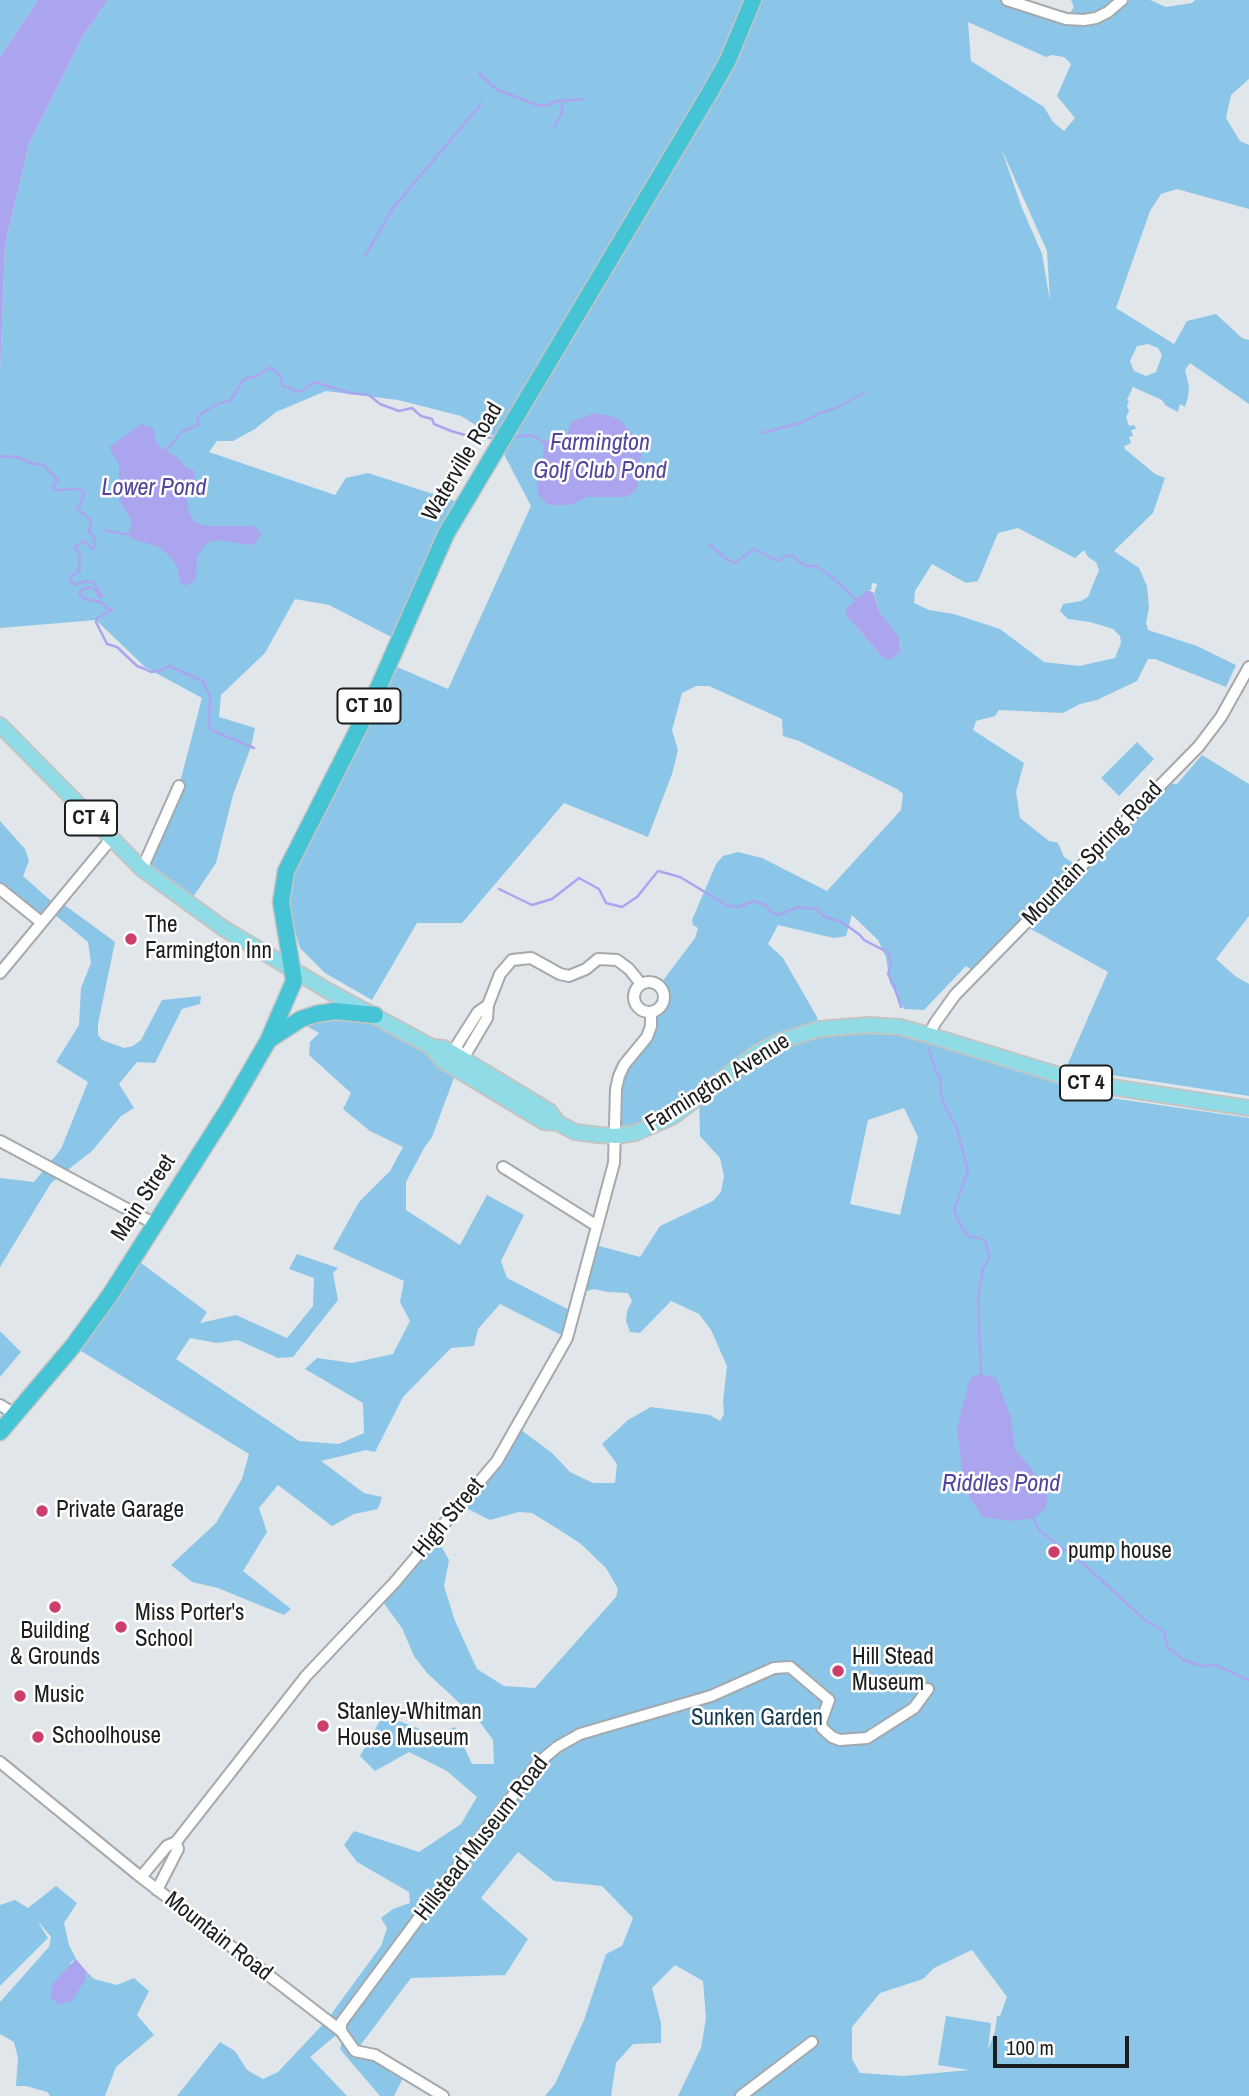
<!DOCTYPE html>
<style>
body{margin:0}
#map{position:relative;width:1249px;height:2096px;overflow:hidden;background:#e0e6ea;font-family:"Archivo Narrow",sans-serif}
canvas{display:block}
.scale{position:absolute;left:993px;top:2036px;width:136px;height:32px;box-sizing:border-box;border:4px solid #1b1d1e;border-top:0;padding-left:9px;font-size:21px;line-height:24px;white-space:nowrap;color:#1b1d1e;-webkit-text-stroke:5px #fff;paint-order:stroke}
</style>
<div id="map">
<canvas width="1249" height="2096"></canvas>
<div class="scale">100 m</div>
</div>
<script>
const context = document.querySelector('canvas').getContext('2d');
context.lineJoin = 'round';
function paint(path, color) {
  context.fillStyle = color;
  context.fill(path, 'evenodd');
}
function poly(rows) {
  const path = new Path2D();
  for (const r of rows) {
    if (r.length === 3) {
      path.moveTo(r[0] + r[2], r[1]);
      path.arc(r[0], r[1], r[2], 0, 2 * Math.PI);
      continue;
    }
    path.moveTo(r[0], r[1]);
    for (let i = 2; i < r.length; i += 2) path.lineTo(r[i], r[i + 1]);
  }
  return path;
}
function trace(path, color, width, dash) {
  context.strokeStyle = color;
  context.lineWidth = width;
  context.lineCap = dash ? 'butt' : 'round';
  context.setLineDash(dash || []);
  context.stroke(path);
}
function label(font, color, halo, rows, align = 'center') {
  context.font = font + ' "Archivo Narrow",sans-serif';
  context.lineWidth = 5;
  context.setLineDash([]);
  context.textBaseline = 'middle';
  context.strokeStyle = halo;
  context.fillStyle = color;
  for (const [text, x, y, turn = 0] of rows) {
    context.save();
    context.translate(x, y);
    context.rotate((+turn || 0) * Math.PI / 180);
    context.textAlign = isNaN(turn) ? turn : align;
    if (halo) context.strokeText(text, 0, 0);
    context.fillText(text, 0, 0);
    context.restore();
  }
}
paint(poly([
 [0,0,38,0,0,57],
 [108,0,1007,0,1066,19,1074,7,1071,0,1150,0,1166,7,1192,3,1195,0,1249,0,1249,79,1231,95,1226,118,1240,141,1249,145,1249,209,1177,189,1161,194,1150,211,1116,308,1174,344,1187,321,1216,314,1242,338,1249,340,1249,404,1190,363,1185,370,1189,386,1188,397,1185,407,1180,404,1178,412,1165,405,1162,400,1133,387,1127,400,1129,401,1127,406,1129,411,1126,417,1129,426,1134,425,1136,429,1131,430,1133,436,1129,437,1131,443,1124,446,1125,449,1155,474,1165,478,1153,513,1114,551,1139,568,1147,586,1149,608,1146,623,1148,630,1197,646,1236,665,1226,687,1155,659,1148,659,1137,681,1097,700,1080,704,1063,713,999,710,995,716,976,721,973,730,1024,763,1016,792,1020,818,1049,841,1058,843,1064,857,1080,867,1163,783,1177,784,1202,755,1249,784,1249,916,1216,959,1235,976,1249,984,1249,1096,1066,1068,1108,972,1024,925,976,973,966,966,924,1010,904,1009,890,983,886,957,878,940,852,915,846,936,834,938,778,925,768,944,783,958,817,1017,819,1029,868,1025,1110,1087,1097,1096,1249,1118,1249,2096,678,2096,701,2048,706,2018,703,1981,675,1965,652,1988,661,2023,661,2043,633,2044,616,2063,611,2096,545,2096,555,2084,584,2020,606,1954,622,1946,633,1918,602,1886,554,1881,518,1852,481,1898,528,1939,505,1975,411,1978,356,2051,405,2074,394,2096,380,2096,345,2055,340,2049,342,2042,353,2050,341,2031,310,2057,347,2096,177,2096,220,2042,235,2051,247,2070,263,2079,278,2072,327,2020,381,1946,387,1928,381,1918,393,1909,410,1903,409,1892,357,1862,344,1845,354,1831,419,1852,461,1824,477,1797,447,1771,409,1752,375,1771,360,1756,383,1715,435,1735,455,1727,472,1764,494,1764,493,1740,479,1721,427,1673,414,1656,402,1628,380,1598,435,1535,449,1560,444,1586,455,1621,477,1669,504,1686,535,1688,616,1597,618,1589,606,1568,581,1544,558,1529,532,1513,519,1512,490,1520,460,1505,517,1427,552,1453,570,1472,593,1483,615,1483,617,1464,602,1444,628,1420,651,1407,710,1415,720,1421,724,1414,723,1401,727,1366,711,1330,699,1314,671,1301,640,1333,630,1332,626,1321,627,1311,632,1301,628,1293,608,1292,594,1289,580,1293,592,1244,640,1257,660,1226,713,1201,721,1192,724,1176,720,1158,700,1136,699,1098,616,1136,616,1089,656,1011,663,1004,664,994,659,986,695,938,698,928,693,925,692,920,716,864,723,856,738,852,762,858,827,891,901,810,903,794,897,789,799,741,783,736,782,719,709,686,696,686,682,693,672,730,678,750,672,774,648,837,564,803,462,923,417,923,372,1000,325,973,300,948,291,916,289,887,297,861,395,666,448,689,531,506,495,437,461,416,398,400,326,391,276,412,255,429,233,441,217,441,209,452,335,495,346,478,368,473,464,504,399,641,329,605,295,599,265,653,221,695,219,717,255,728,251,747,233,795,216,863,189,903,142,869,179,786,202,698,145,667,96,620,0,628,0,374,5,245,29,144,83,36],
 [968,22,1046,57,1052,55,1064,57,1071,64,1057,96,1075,118,1064,131,1053,122,1044,107,971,61],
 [1001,148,1047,251,1050,301,1042,254,1022,208],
 [1148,344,1158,348,1162,355,1156,372,1146,376,1134,371,1130,361,1137,346],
 [1018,528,1075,558,1084,550,1088,557,1096,562,1099,570,1088,597,1081,601,1063,604,1060,611,1068,619,1090,622,1113,629,1120,636,1121,643,1115,658,1079,666,1044,662,1000,629,954,614,929,610,914,603,915,591,932,564,966,583,978,581,998,533],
 [872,583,877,584,874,594,880,613,900,642,901,651,892,659,886,659,881,656,857,628,867,590,871,590],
 [904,1108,918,1137,900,1215,850,1204,868,1120],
 [972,1950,1007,1997,1000,2016,997,2016,995,2031,988,2050,991,2023,946,2016,938,2065,969,2070,904,2076,860,2073,852,2059,852,2027,880,1993,923,1979,934,1968],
 [1137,742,1154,759,1119,796,1101,778],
 [0,821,25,849,29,861,23,876,51,901,36,918,0,889],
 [59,901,115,942,98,1024,98,1035,102,1040,124,1048,133,1046,141,1040,162,1000,201,996,200,1004,182,1009,155,1063,137,1062,119,1084,134,1108,121,1116,92,1151,51,1183,0,1267,0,1178,34,1182,61,1149,88,1082,56,1062,79,1025,81,988,91,963,88,942,50,911],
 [346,1012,432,1047,455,1075,432,1137,424,1148,406,1182,406,1210,460,1245,487,1195,524,1215,501,1261,507,1278,575,1313,567,1338,500,1304,478,1329,474,1346,451,1348,403,1397,375,1452,366,1450,321,1461,364,1493,382,1497,378,1509,354,1514,332,1526,278,1485,259,1508,267,1532,243,1571,291,1609,284,1615,218,1588,192,1582,171,1565,216,1523,242,1479,249,1454,73,1346,133,1257,207,1312,200,1323,236,1315,287,1338,313,1306,314,1278,289,1269,297,1254,338,1268,333,1273,338,1300,293,1357,278,1358,238,1340,217,1343,190,1338,176,1359,299,1441,339,1444,364,1433,363,1403,305,1369,317,1358,352,1363,393,1354,410,1321,400,1302,404,1281,333,1249,359,1202,390,1171,403,1147,370,1131,343,1109,351,1093,309,1055,310,1042,319,1033,303,1024],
 [0,1331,21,1352,0,1377],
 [56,1886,77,1903,64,1923,69,1945,76,1959,70,1963,86,1979,87,1972,94,1979,117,1985,134,1978,149,1991,137,2015,154,2035,116,2067,105,2096,50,2096,47,2092,26,2086,16,2086,18,2058,14,2042,0,2034,0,2002,49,1947,51,1937,37,1920,48,1938,0,1986,0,1905,15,1900,28,1908]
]), '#8bc6e8');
paint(poly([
 [38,0,108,0,83,36,29,144,5,245,0,374,0,57],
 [594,413,611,416,620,420,640,442,642,448,637,488,633,493,625,497,587,497,570,505,548,505,538,494,537,485,539,477,544,476,547,472,543,457,544,441,566,437,571,422],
 [141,424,154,428,155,440,160,447,181,460,183,466,194,470,195,483,187,499,189,512,194,522,207,526,254,526,262,533,255,544,250,545,217,540,207,543,197,556,196,580,185,586,180,582,177,567,170,556,156,546,130,538,131,520,119,500,119,465,109,447],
 [867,590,873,592,880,613,899,637,901,651,892,659,885,659,881,656,846,615,846,609],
 [981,1374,996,1378,1011,1417,1015,1449,1038,1477,1048,1497,1045,1509,1034,1518,1011,1521,982,1517,964,1488,957,1428,969,1382,973,1376],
 [76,1959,87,1972,86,1979,71,2002,59,2004,50,1997,53,1983]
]), '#aba5f0');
trace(poly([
 [479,73,496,89,537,105,545,106,558,101,583,99],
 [555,126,561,115,563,100],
 [365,256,393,208,481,104],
 [762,433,800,423,820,413,836,408,864,393],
 [512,437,532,435,545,443],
 [166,450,183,431,198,425,198,417,202,413,220,403,230,401,244,379,257,376,270,367,280,376,283,386,291,388,295,392,303,390,314,382,350,393,369,395,380,404,399,411,412,408,421,416,432,419,434,424,451,431,472,437,495,438],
 [0,456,17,457,33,464,42,464,58,480,53,486,55,490,79,489,84,493,83,499,77,508,91,521,89,532,94,537,95,548,93,549,84,541,75,546,80,555,79,572,71,576,70,580,75,585,85,581,94,583,102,596,99,597,96,590,90,587,81,590,79,594,83,598,103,603,105,607,112,610,97,618,96,622,107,644,117,647,137,666,145,669,151,672,162,670,169,666,203,681,210,697,209,726,211,730,254,748],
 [105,530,123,534,133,533],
 [709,544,725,558,735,563,754,549,778,561,788,555,793,556,805,566,816,566,827,573,856,599],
 [499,889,532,905,552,899,579,878,599,889,606,903,622,907,637,897,658,871,680,877,728,906,740,907,753,901,766,905,771,912,779,915,797,907,818,909,823,916,842,922,860,935,864,940,889,953,891,963,888,974,894,985,901,1007],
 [929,1049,936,1072,941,1079,940,1090,944,1104,957,1129,968,1171,954,1210,963,1230,970,1237,979,1238,986,1242,989,1257,983,1269,978,1297,981,1376],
 [1032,1516,1040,1531,1086,1566,1146,1621,1164,1631,1167,1647,1184,1660,1201,1666,1215,1665,1249,1680]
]), '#aba5f0', 2.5);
const minor = poly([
 [1007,0,1066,19,1084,20,1096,18,1108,12,1122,0],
 [142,869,179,786],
 [0,889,41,922],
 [0,973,111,839],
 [649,997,15],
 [488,1005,478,1012,457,1045,458,1056,467,1052,487,1018,488,1005,500,974,512,960,531,958,560,974,569,976,586,969,598,959,617,960,629,969,641,984],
 [929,1035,935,1023,955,995,1199,746,1221,717,1249,667],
 [0,1141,155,1224],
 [503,1167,597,1226],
 [0,1405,15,1414],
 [0,1762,137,1874,341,2031,355,2051,375,2055,443,2096],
 [141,1877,167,1846,176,1842,306,1676,395,1582,497,1461,567,1338,614,1163,616,1089,619,1076,624,1065,647,1037,651,1026,651,1012],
 [157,1890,178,1849,176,1842],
 [341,2031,341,2023,427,1907,538,1763,557,1747,580,1734,711,1696,774,1668,790,1667,829,1700,821,1722,822,1728,832,1737,840,1740,867,1738,914,1708,928,1689],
 [741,2096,812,2042]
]);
const major = poly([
 [0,725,142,869,223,928,330,992,432,1047,444,1048,458,1056,549,1111,558,1123],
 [432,1047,443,1061,544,1122,558,1123,575,1132,599,1135,616,1136,635,1133,672,1117,757,1053,780,1041,819,1029,868,1025,900,1027,929,1035,1085,1083,1249,1108]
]);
const highway = poly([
 [270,1039,301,1019,316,1014,335,1011,375,1015],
 [0,1432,73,1346,110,1295,229,1108,268,1041,294,981,281,902,286,871,372,702,446,534,710,92,728,60,753,0]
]);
trace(minor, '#a3a9ac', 14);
trace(major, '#c4c4c4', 18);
trace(highway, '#c4c4c4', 19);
trace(minor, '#fff', 10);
trace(major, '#8fdce6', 14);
trace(highway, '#45c4d6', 16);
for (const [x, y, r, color] of [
 [131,939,7,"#cd3f6b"],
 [42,1511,7,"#cd3f6b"],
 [1054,1552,7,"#cd3f6b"],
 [55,1607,7,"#cd3f6b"],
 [121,1627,7,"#cd3f6b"],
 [838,1671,7,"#cd3f6b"],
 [20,1696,7,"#cd3f6b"],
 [323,1726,7,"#cd3f6b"],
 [38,1737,7,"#cd3f6b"]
]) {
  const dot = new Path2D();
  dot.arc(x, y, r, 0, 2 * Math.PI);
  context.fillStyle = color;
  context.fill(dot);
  trace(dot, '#fff', 2.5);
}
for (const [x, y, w] of [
 [369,706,63],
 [91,818,52],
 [1086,1083,52]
]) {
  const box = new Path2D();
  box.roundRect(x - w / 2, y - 17.5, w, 35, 5);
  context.fillStyle = '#fff';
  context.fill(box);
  trace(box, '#1b1d1e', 2);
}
label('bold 21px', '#1b1d1e', null, [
 ["CT 10",369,706],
 ["CT 4",91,818],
 ["CT 4",1086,1083]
]);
label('23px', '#1b1d1e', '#fff', [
 ["Waterville Road",463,462,-59],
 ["Mountain Spring Road",1093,854,-46],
 ["Farmington Avenue",718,1083,-32],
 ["Main Street",144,1198,-57],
 ["High Street",449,1518,-50],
 ["Hillstead Museum Road",482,1839,-52],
 ["Mountain Road",218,1937,38]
]);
label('23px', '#1b1d1e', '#fff', [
 ["The",145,926],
 ["Farmington Inn",145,952],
 ["Private Garage",56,1511],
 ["pump house",1068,1552],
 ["Miss Porter's",135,1614],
 ["School",135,1640],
 ["Building",55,1632,"center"],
 ["& Grounds",55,1658,"center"],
 ["Hill Stead",852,1658],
 ["Museum",852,1684],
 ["Music",34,1696],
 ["Stanley-Whitman",337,1713],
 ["House Museum",337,1739],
 ["Schoolhouse",52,1737]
], 'left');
label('23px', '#163c4f', '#fff', [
 ["Sunken Garden",757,1719]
]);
label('italic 24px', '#53459c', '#fff', [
 ["Farmington",600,444],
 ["Golf Club Pond",600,472],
 ["Lower Pond",154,489],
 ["Riddles Pond",1001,1485]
]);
</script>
